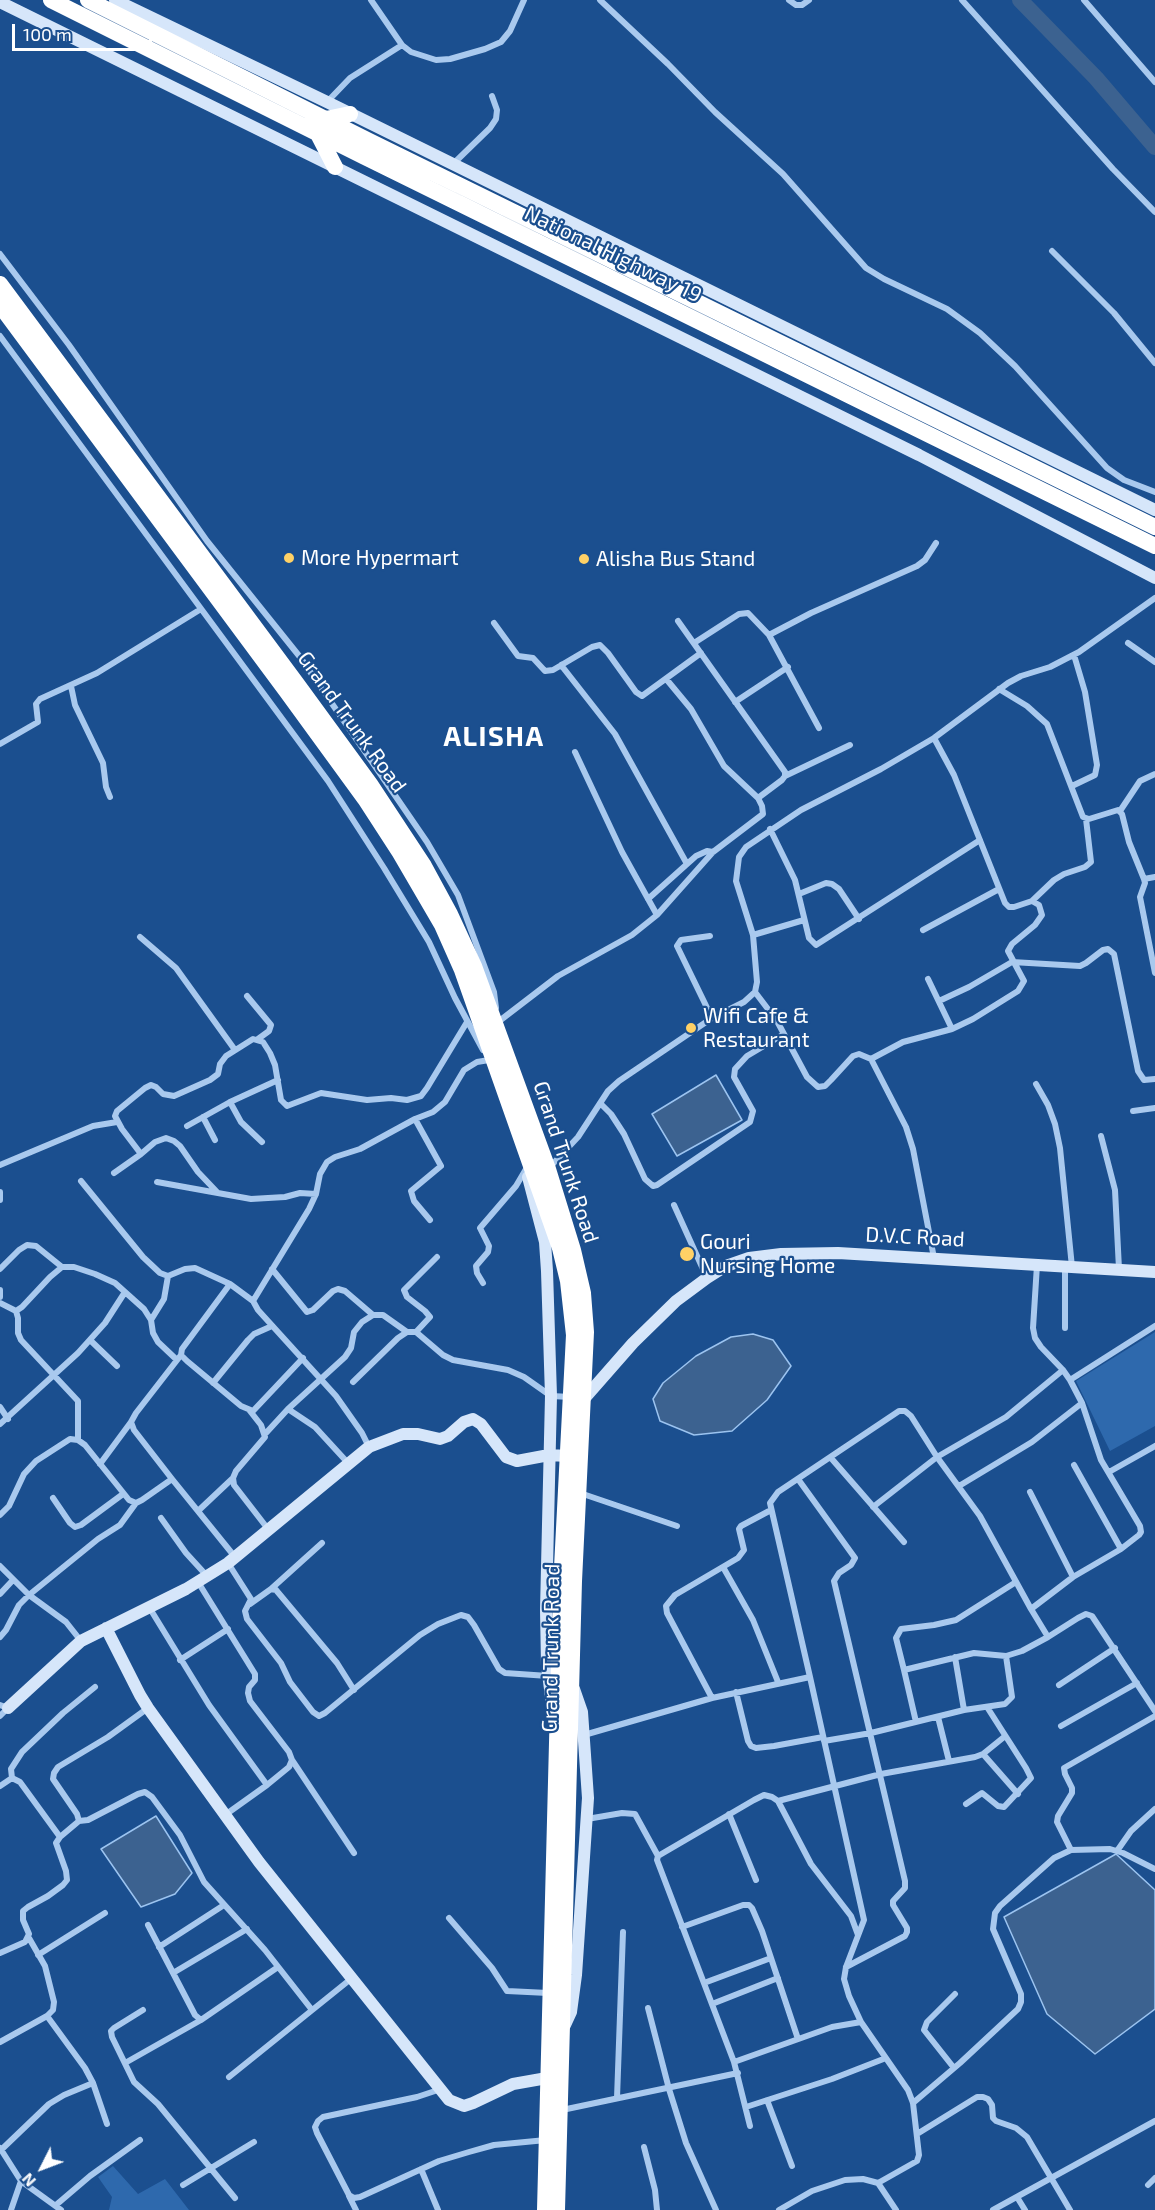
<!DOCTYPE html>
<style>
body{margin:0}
#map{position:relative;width:1155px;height:2210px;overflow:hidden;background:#1b4f8f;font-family:"Exo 2",sans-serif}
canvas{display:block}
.north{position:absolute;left:12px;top:2138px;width:60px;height:60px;-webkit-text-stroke:4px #1b4f8f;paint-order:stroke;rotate:228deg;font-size:16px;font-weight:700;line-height:24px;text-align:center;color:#fff}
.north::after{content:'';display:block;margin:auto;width:21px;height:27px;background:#fff;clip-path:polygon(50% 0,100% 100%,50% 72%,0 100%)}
.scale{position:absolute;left:12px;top:24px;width:140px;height:27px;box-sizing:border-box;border:3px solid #fff;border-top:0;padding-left:8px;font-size:18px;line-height:21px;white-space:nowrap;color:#fff;-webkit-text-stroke:4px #1b4f8f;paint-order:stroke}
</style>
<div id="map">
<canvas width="1155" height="2210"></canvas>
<div class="north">N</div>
<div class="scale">100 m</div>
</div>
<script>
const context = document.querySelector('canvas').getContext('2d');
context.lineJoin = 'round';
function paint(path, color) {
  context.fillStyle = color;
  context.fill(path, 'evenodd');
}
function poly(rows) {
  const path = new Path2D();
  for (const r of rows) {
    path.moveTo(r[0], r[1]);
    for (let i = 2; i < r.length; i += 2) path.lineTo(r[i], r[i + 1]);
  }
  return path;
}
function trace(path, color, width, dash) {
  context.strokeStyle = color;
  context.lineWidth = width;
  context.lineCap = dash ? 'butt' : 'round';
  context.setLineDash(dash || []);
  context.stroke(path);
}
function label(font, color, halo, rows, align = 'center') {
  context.font = font + ' "Exo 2",sans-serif';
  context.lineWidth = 4.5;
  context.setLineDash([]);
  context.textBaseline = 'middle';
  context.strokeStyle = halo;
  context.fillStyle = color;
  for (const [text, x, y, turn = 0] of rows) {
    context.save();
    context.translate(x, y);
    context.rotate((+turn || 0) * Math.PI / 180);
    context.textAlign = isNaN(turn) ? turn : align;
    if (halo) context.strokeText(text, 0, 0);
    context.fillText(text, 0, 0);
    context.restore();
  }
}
paint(poly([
 [1155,1332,1155,1426,1110,1451,1076,1381],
 [113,2166,138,2194,165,2179,189,2210,109,2210,112,2197,98,2177]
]), '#2e69ad');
const water = poly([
 [716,1075,742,1120,677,1156,652,1114,716,1075],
 [753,1334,773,1340,791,1366,767,1400,732,1431,694,1435,660,1421,653,1399,663,1383,696,1356,731,1337,753,1334],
 [156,1816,192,1873,175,1894,141,1907,101,1849,156,1816],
 [1116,1854,1155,1890,1155,2009,1095,2054,1047,2014,1004,1917,1116,1854]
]);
paint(water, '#3c6290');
trace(water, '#9cc4f0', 1.5);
trace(poly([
 [1020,0,1096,78,1155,147]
]), '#3c6290', 16);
trace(poly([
 [371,0,402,45,411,52,436,60,450,59,485,49,501,42,510,31,524,0],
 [600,0,668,64,715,112,783,174,866,268,884,279,947,309,980,333,1015,366,1107,468,1124,480,1155,492],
 [789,0,796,5,802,5,809,0],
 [962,0,1113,169,1155,212],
 [1084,0,1155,82],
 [327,102,350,78,402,45],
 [453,164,490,128,496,119,497,110,492,96],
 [1052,251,1114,313,1155,363],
 [0,254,69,345,207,541,300,657,427,842,458,895,494,992,496,1008],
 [0,336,328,781,384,868,429,942,455,998,483,1050],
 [678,621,785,772,785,776,782,780,758,798],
 [494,623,518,656,533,658,545,671,553,670,592,647,600,645,608,653,636,692,642,696,701,653],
 [769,635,811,613,917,566,925,560,936,543],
 [694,643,739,614,748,613,769,635,819,728],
 [1128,643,1155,662],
 [561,665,615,734,687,864],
 [71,686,75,705,103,763,106,787,110,797],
 [999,689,1027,706,1047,724,1083,817,1089,819,1118,810,1122,814,1129,842,1144,879,1145,883,1140,897,1155,973],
 [735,702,788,667],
 [0,744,38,722,36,704,40,699,97,673,201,609],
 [575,752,622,852,657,915],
 [785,776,850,745],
 [1072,786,1095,775,1097,765,1085,692,1074,655],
 [1120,811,1140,781,1155,774],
 [770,829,795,880,809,938,816,945,980,840],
 [1144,879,1155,877],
 [799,894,826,883,832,884,839,889,859,919],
 [648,899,696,856,707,851,713,852],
 [1032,901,1054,880,1064,874,1085,867,1091,862,1086,819],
 [923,930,999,889],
 [753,935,804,920],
 [710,936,681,940,677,946,712,1018],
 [140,937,176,968,235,1050],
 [928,979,952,1029],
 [755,992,777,1021,807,1077,818,1087,825,1086,831,1080,853,1056,859,1054,871,1059,906,1127,913,1149,934,1258],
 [247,996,271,1025,269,1031,258,1039],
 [939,1001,969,987,1012,962,1080,966,1086,963,1103,950,1108,949,1114,954,1138,1071,1144,1080,1155,1079],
 [498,1022,558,976,632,935,657,915,713,852,763,814,762,806,758,798,724,766,691,709,667,680],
 [871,1059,903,1042,952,1029,973,1019,1018,991,1024,981,1008,951,1012,944,1035,925,1042,915,1039,905,1032,901,1014,907,1009,907,1005,903,954,775,934,738],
 [1036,1084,1048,1105,1055,1124,1060,1148,1072,1267],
 [230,1102,241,1122,262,1142],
 [600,1103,611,1114,624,1134,645,1179,653,1186,657,1185,750,1122,753,1111,734,1077,735,1069,747,1056,784,1034],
 [1133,1111,1155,1108],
 [203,1117,215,1140],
 [415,1119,441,1166,411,1191,414,1201,430,1220],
 [187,1126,230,1102,278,1080],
 [1101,1136,1115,1190,1119,1269],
 [141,1154,155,1142,166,1138,174,1141,180,1146,198,1172,217,1192],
 [0,1165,93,1126,117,1122],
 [549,1168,578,1137,608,1091,619,1081,712,1018,744,1002,755,992,757,982,753,935,736,881,739,857,746,847,801,810,881,769,934,738,1008,683,1021,676,1050,667,1079,652,1155,598],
 [114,1173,141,1154,122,1129,115,1116,117,1111,145,1088,151,1085,156,1087,163,1094,174,1096,210,1080,218,1074,220,1064,226,1056,253,1039,263,1042,270,1053,275,1065,281,1100,287,1106,321,1093,367,1100,391,1098,407,1100,421,1096,427,1088,467,1022],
 [81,1181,143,1257,160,1273,168,1276,185,1269,195,1268,230,1284,253,1301],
 [157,1182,251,1199,285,1197,300,1193,316,1194],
 [0,1192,0,1200],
 [674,1205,707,1278],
 [1037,1265,1033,1328,1035,1338,1041,1347,1063,1370,1070,1380],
 [1065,1266,1065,1328],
 [0,1269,19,1250,27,1245,36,1246,62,1267],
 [272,1269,307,1312,313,1310,333,1291,338,1289,345,1291,373,1315],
 [483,1283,477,1273,476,1266,488,1252,489,1246,480,1228,516,1186,526,1169],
 [230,1284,182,1349,181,1355,187,1361,241,1406,253,1411,303,1358],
 [0,1290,0,1297],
 [0,1303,16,1311,22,1307,50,1277,62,1267,74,1267,95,1274,115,1283,144,1309,151,1320,153,1333,158,1342,177,1360],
 [16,1311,18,1318,18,1333,21,1340,78,1401,78,1440],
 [151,1320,164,1299,168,1276],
 [416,1332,430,1317,425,1311,407,1297,404,1290,437,1257],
 [90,1340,117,1366],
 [181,1355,136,1413,131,1422,134,1430,172,1479,235,1557],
 [353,1382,398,1338,407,1332,416,1332,443,1355,453,1360,508,1370,524,1377,551,1396,571,1397],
 [213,1383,248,1340,254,1334,272,1326],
 [0,1407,8,1419],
 [288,1409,315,1427,348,1463],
 [250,1411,261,1425,265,1437,236,1471,233,1478,234,1485,268,1529],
 [0,1424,78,1353,105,1323,125,1292],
 [266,1433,288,1409,345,1357,351,1348,354,1332,362,1322,373,1315,383,1315,407,1332],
 [369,1447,362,1433,336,1396,258,1310,253,1301,309,1209,316,1194,320,1174,327,1162,335,1157,360,1149,415,1119,433,1112,445,1102,464,1070,477,1062,489,1060],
 [831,1458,904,1542],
 [100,1464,131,1422],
 [1074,1465,1121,1549],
 [1109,1472,1155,1446],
 [798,1479,855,1558,851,1565,839,1573,834,1581,905,1881,905,1888,893,1901,893,1905,907,1928,907,1932,905,1936,846,1967],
 [959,1486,1032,1442,1082,1403],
 [1030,1492,1073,1577],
 [580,1493,677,1526],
 [53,1498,70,1523,75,1527,81,1525,123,1494],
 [873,1507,937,1457,1006,1417,1063,1370],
 [198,1511,233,1478],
 [0,1515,9,1506,24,1474,36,1461,70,1439,78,1440,85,1445,129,1500,136,1503,142,1500,172,1479],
 [161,1518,186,1553,207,1576],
 [228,1563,251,1599,245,1611,247,1619,281,1663,290,1682,313,1712,319,1716,325,1713,420,1635,438,1624,461,1615,468,1617,474,1625,499,1669,505,1673,548,1676],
 [0,1566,29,1595,66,1622,81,1641],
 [723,1567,753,1620,778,1682],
 [198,1582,255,1674,255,1680,249,1687,248,1693,250,1701,289,1752,292,1760,289,1767,267,1785,225,1815],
 [271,1589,322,1543],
 [0,1594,13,1580],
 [250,1604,271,1589,276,1590,337,1663,354,1690],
 [149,1607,209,1705,267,1785],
 [1031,1609,1048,1637,1078,1618,1086,1614,1092,1616,1155,1711],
 [0,1637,6,1630,19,1605,29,1595,98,1539,120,1525,136,1503],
 [955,1657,964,1710],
 [180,1660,228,1629],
 [904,1670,896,1638,901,1629,934,1625,956,1620,1016,1582],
 [810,1677,864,1920,846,1967,844,1979,849,1996,861,2022,908,2090,913,2103,919,2155,917,2161,878,2183],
 [1059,1685,1115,1648],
 [736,1692,748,1741,751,1746,756,1748,774,1746,823,1737],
 [712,1698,667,1613,666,1606,675,1595,738,1558,744,1550,739,1529,741,1526,771,1510],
 [0,1705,8,1708,0,1716],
 [938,1717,949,1761],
 [916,1722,904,1670,974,1653,1006,1656],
 [1061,1726,1137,1683],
 [584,1735,712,1698,810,1677,770,1503,778,1492,899,1411,905,1411,911,1416,937,1457,980,1516,1031,1609,1073,1577,1121,1549,1139,1535,1141,1532,1140,1526,1101,1460,1082,1403,1070,1380,1155,1326],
 [824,1741,871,1733,964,1710,1005,1704,1012,1697,1006,1656,1022,1651,1048,1637],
 [983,1754,1018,1794],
 [292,1760,354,1853],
 [12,1778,11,1769,22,1752,63,1713,95,1687],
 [0,1786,12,1778,20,1782,60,1837],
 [778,1801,881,1774,975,1757,983,1754,1004,1737],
 [966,1804,982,1793,998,1806,1004,1807,1031,1778,1026,1768,987,1707],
 [729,1814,756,1880],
 [587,1819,622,1813,635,1814,658,1856],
 [79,1821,88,1820,138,1794,145,1792,152,1797,180,1835,204,1882,265,1950,312,2010],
 [1071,1850,1057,1822,1058,1816,1072,1793,1072,1788,1065,1774,1064,1768,1155,1716],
 [1117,1851,1131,1831,1155,1809],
 [449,1918,492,1968,507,1991,548,1993],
 [148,1925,195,2015,201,2020,278,1967],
 [682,1927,743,1905,749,1905,752,1908,762,1931,798,2039],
 [159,1947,224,1905],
 [0,1953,25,1942,29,1934,23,1920,23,1911,28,1907,48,1896,63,1885,67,1880,66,1871,56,1843,60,1837,79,1821,77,1814,53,1779,54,1773,58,1767,108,1737,148,1708],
 [38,1955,105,1913],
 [173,1973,247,1929],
 [704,1983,771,1958],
 [712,2004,778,1978],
 [648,2008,669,2089,686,2143,716,2210],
 [143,2010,114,2028,111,2031,112,2037,134,2082,158,2104,235,2198],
 [47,2016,85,2068,93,2083,107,2124],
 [0,2042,47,2016,53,2010,54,2002,45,1966,29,1938],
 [734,2062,832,2027,861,2022],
 [125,2063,201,2020],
 [954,2068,924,2030,927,2022,955,1994],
 [229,2077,352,1978],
 [441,2089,417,2097,323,2117,318,2121,315,2127,317,2133,349,2195,354,2198,360,2197,439,2161,469,2152,494,2145,546,2140],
 [617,2098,623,1932],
 [767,2100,792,2166],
 [913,2103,960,2063,1018,2009,1021,2002,1021,1994,993,1929,995,1913,1000,1906,1054,1858,1071,1850,1110,1849,1123,1853,1155,1869],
 [746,2107,832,2079,886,2058],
 [562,2110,738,2073],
 [750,2126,734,2062,657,1860,658,1856,754,1800,764,1795,772,1797,778,1801,811,1864,851,1916,858,1935],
 [917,2134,977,2097,983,2097,988,2099,992,2105,993,2118,996,2121,1016,2128,1027,2137,1070,2210],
 [644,2147,655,2190,657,2210],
 [0,2148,21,2181,11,2210],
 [1,2150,49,2104,64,2095,93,2083],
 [421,2169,438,2210],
 [21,2181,61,2210],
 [183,2185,254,2142],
 [1148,2185,1155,2178],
 [349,2196,356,2210],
 [1017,2197,1025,2210],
 [56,2205,90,2176,140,2140],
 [779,2210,812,2191,845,2180,863,2179,878,2183,896,2210],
 [993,2210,1155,2121]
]), '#a9c9ee', 6);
trace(poly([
 [115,0,327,102,1155,510],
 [0,2,919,455,1155,578],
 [528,1177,545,1242,547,1271,551,1396,546,1610,547,1666,553,1712],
 [583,1400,633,1343,676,1301,707,1278,726,1266,749,1258,781,1254,838,1253,1155,1272],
 [106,1628,140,1695,148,1708,259,1862,449,2100,464,2106,473,2103,513,2084,547,2078],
 [8,1708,81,1641,186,1589,228,1563,369,1447,403,1434,418,1434,440,1439,448,1436,464,1422,473,1419,481,1424,506,1457,517,1461,549,1455,567,1456],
 [565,2025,571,2012,576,1975,588,1798,582,1712,574,1689]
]), '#d6e6fa', 12);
trace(poly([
 [51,0,363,156,1155,546],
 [88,0,369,141,1155,527],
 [326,119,350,114],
 [318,134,335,167],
 [0,284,297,684,370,784,424,866,450,914,474,966,548,1169,573,1250,583,1293,586,1332,574,1581,557,2210],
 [0,305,287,692,365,799,400,853,442,925,462,970,560,1248,568,1281,574,1335,561,1587,545,2210]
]), '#fff', 16);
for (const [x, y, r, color] of [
 [289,558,6,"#ffd166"],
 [584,559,6,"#ffd166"],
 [691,1028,6,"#ffd166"],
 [687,1254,8,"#ffd166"]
]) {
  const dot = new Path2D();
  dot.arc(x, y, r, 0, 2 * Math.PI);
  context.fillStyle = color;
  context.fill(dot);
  trace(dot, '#1b4f8f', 2);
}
label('21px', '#fff', '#1b4f8f', [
 ["National Highway 19",613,254,26],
 ["Grand Trunk Road",352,722,54],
 ["Grand Trunk Road",566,1162,72],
 ["D.V.C Road",915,1237,3],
 ["Grand Trunk Road",551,1648,-89]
]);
label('21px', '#fff', '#1b4f8f', [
 ["More Hypermart",301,558],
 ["Alisha Bus Stand",596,559],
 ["Wifi Cafe &",703,1016],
 ["Restaurant",703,1040],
 ["Gouri",700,1242],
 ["Nursing Home",700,1266]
], 'left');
context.letterSpacing = '1.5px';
label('bold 27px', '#fff', '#1b4f8f', [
 ["ALISHA",494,737]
]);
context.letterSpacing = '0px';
</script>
